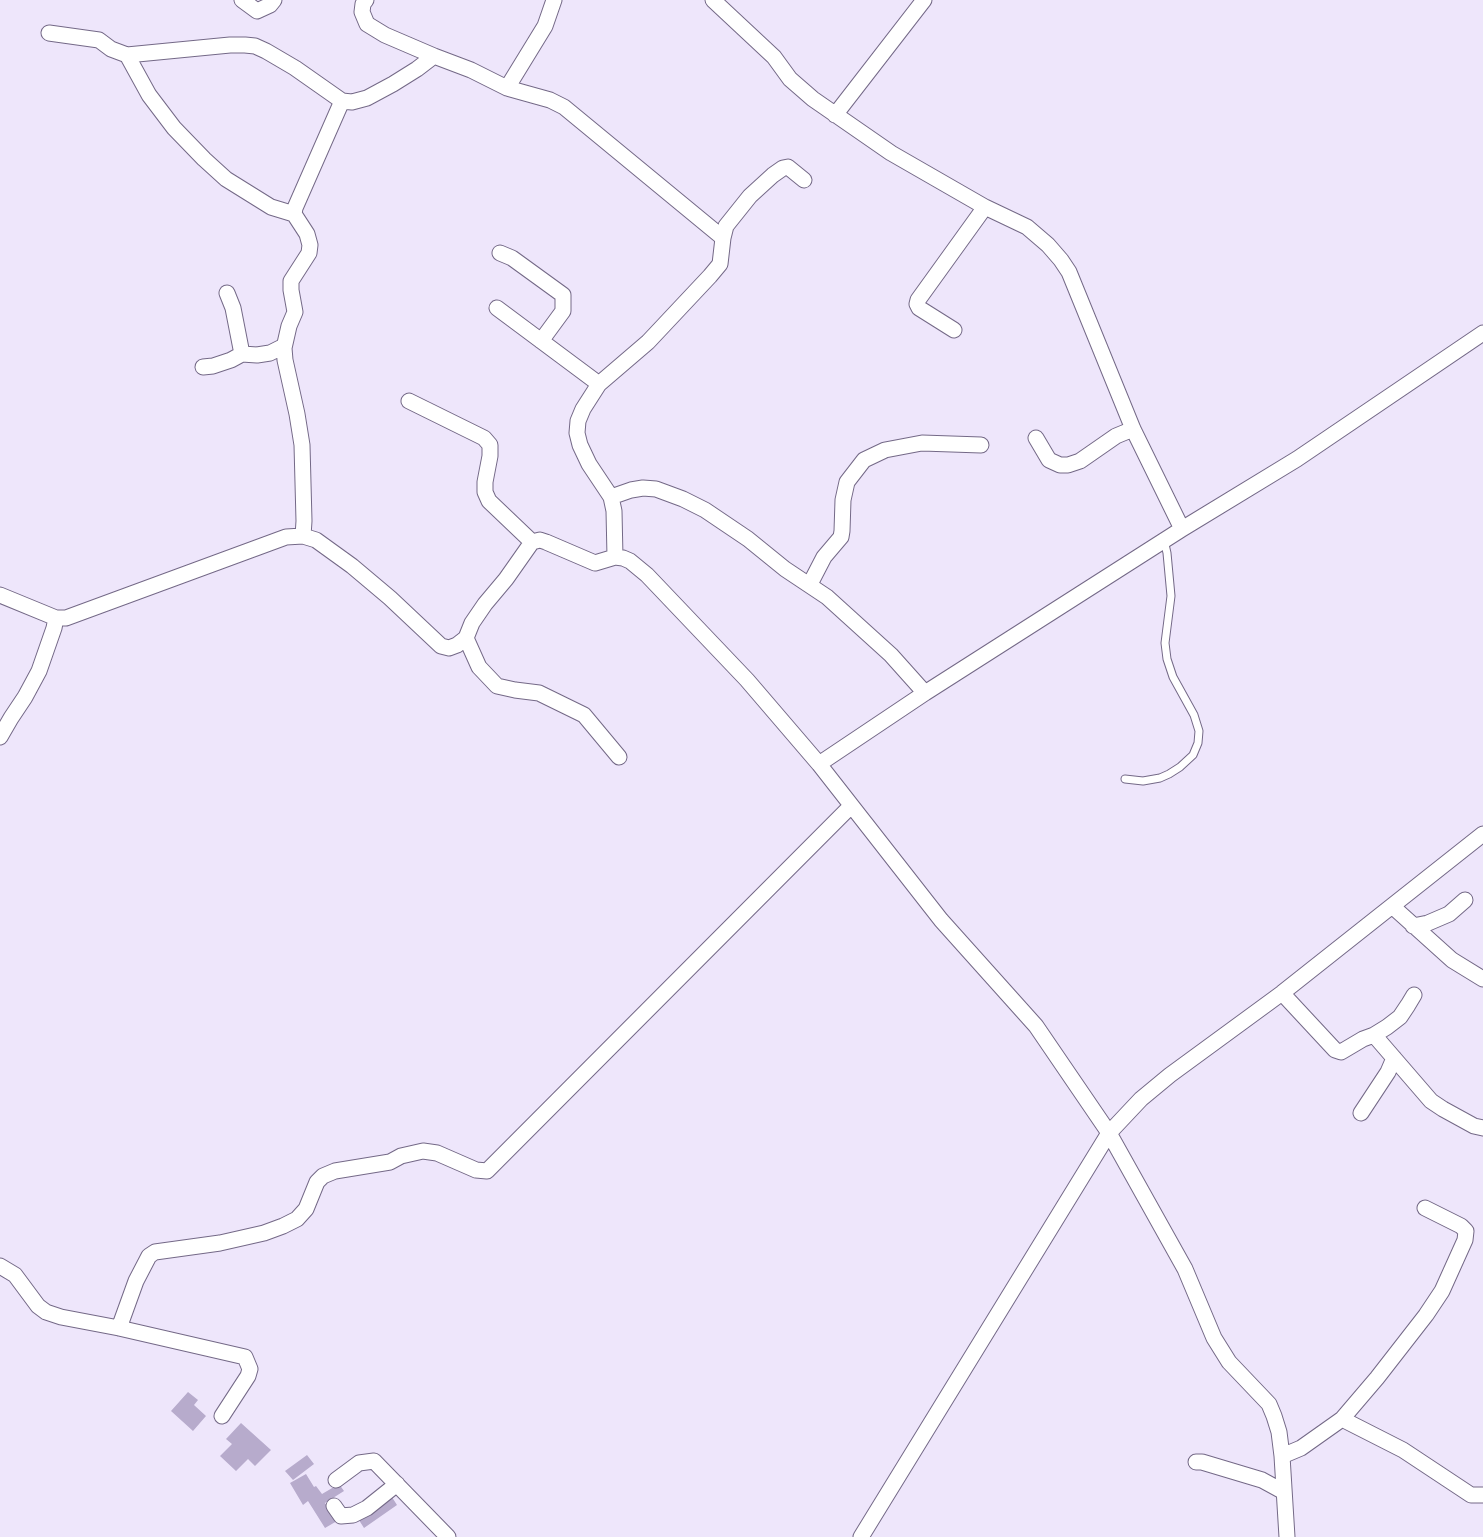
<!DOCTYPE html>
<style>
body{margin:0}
canvas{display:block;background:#eee6fb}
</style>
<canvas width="1483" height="1537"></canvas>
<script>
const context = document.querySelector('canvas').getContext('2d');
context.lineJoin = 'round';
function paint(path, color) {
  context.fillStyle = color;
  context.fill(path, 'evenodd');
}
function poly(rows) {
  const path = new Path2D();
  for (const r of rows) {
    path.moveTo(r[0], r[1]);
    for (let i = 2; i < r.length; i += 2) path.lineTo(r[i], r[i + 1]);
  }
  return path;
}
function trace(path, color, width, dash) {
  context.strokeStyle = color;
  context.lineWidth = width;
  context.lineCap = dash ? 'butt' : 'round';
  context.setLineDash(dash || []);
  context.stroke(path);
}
paint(poly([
 [188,1392,198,1400,194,1405,206,1416,193,1431,171,1411],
 [241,1423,271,1450,255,1466,248,1459,236,1471,220,1456,232,1444,226,1439],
 [307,1455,314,1464,293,1480,285,1471],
 [306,1474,314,1487,316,1486,322,1494,339,1484,344,1491,325,1503,337,1521,325,1528,308,1501,303,1505,290,1483],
 [390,1494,397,1505,364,1528,357,1517]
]), '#b7abcc');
const lane = poly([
 [1125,779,1143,781,1160,778,1169,774,1180,767,1193,755,1198,743,1199,731,1194,715,1173,677,1167,659,1165,643,1171,596,1167,553,1164,540]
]);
const street = poly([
 [242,0,257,11,270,5,274,0],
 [366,0,363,4,362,12,367,24,385,35,434,56],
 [713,0,774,57,790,79,813,99,891,153,985,207,1027,227,1048,245,1061,260,1069,272,1133,429,1182,529],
 [49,33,99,40,111,49,127,55,230,45,245,45,255,46,266,51,295,68,342,101,352,102,367,98,393,84,417,69,434,56,471,70,507,88,550,100,564,107,723,238],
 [127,55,149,95,174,128,204,159,226,179,271,207,294,214],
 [507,88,545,26,554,0],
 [835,115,924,0],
 [500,253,512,258,563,295,563,311,541,341],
 [227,293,233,308,242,354],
 [497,308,599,384],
 [954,330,919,308,917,304,918,300,985,207],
 [203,367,213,366,231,360,242,354,257,355,270,353,284,346],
 [409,401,484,438,490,445,490,456,485,482,485,492,489,501,532,542],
 [1036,438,1049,460,1060,465,1068,465,1080,461,1116,436,1133,429],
 [611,497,631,490,643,488,656,489,683,499,705,510,748,539,785,569,827,597,891,655,925,693],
 [303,536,304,521,302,445,297,414,285,360,284,348,289,326,295,312,291,290,291,281,309,253,310,245,307,234,294,214,295,208,342,101],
 [615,557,614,511,611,497,589,464,580,445,577,433,578,421,583,409,599,384,648,342,710,276,720,264,723,238,726,226,750,196,773,175,783,168,788,167,804,180],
 [810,584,824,557,841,537,842,531,843,500,847,482,864,460,885,450,922,443,981,445],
 [0,595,56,618,66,618,286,537,303,536,316,540,352,566,390,598,441,646,449,648,457,645,466,638,472,623,485,604,506,579,532,542,540,540,546,542,595,563,615,557,623,558,630,561,647,575,747,680,819,764,941,920,1036,1026,1109,1133,1185,1269,1214,1338,1229,1362,1269,1404,1274,1416,1279,1432,1282,1456,1287,1537],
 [466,638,479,667,497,686,515,690,539,693,584,715,619,757],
 [0,737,11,718,25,697,39,671,54,628,56,618],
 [819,764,925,693,1182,529,1297,459,1483,333],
 [1392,906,1452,960,1483,979],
 [1413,926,1428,923,1449,914,1465,900],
 [1282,993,1335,1050,1341,1052,1363,1039,1374,1035,1387,1027,1400,1017,1408,1005,1414,995],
 [1374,1035,1431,1101,1443,1109,1474,1126,1483,1128],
 [1361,1113,1388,1072,1394,1058],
 [0,1266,15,1275,38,1306,46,1312,61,1317,119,1328,245,1357,250,1369,248,1376,222,1416],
 [119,1328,136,1281,149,1256,155,1252,220,1243,264,1233,283,1226,297,1219,306,1209,317,1182,323,1176,335,1171,390,1162,401,1156,423,1151,437,1153,476,1170,487,1171,851,806],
 [1342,1419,1403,1450,1471,1495,1483,1495],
 [1282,1456,1301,1448,1342,1419,1377,1378,1426,1315,1442,1291,1465,1240,1466,1231,1461,1226,1425,1208],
 [1196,1462,1202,1462,1262,1480,1284,1492],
 [336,1480,359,1463,374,1461,448,1537],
 [334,1506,341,1516,353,1515,367,1508,397,1484],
 [861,1537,1109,1133,1141,1099,1170,1075,1282,993,1483,834]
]);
trace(lane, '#746987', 9);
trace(street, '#746987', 17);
trace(lane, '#fff', 7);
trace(street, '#fff', 15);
</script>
